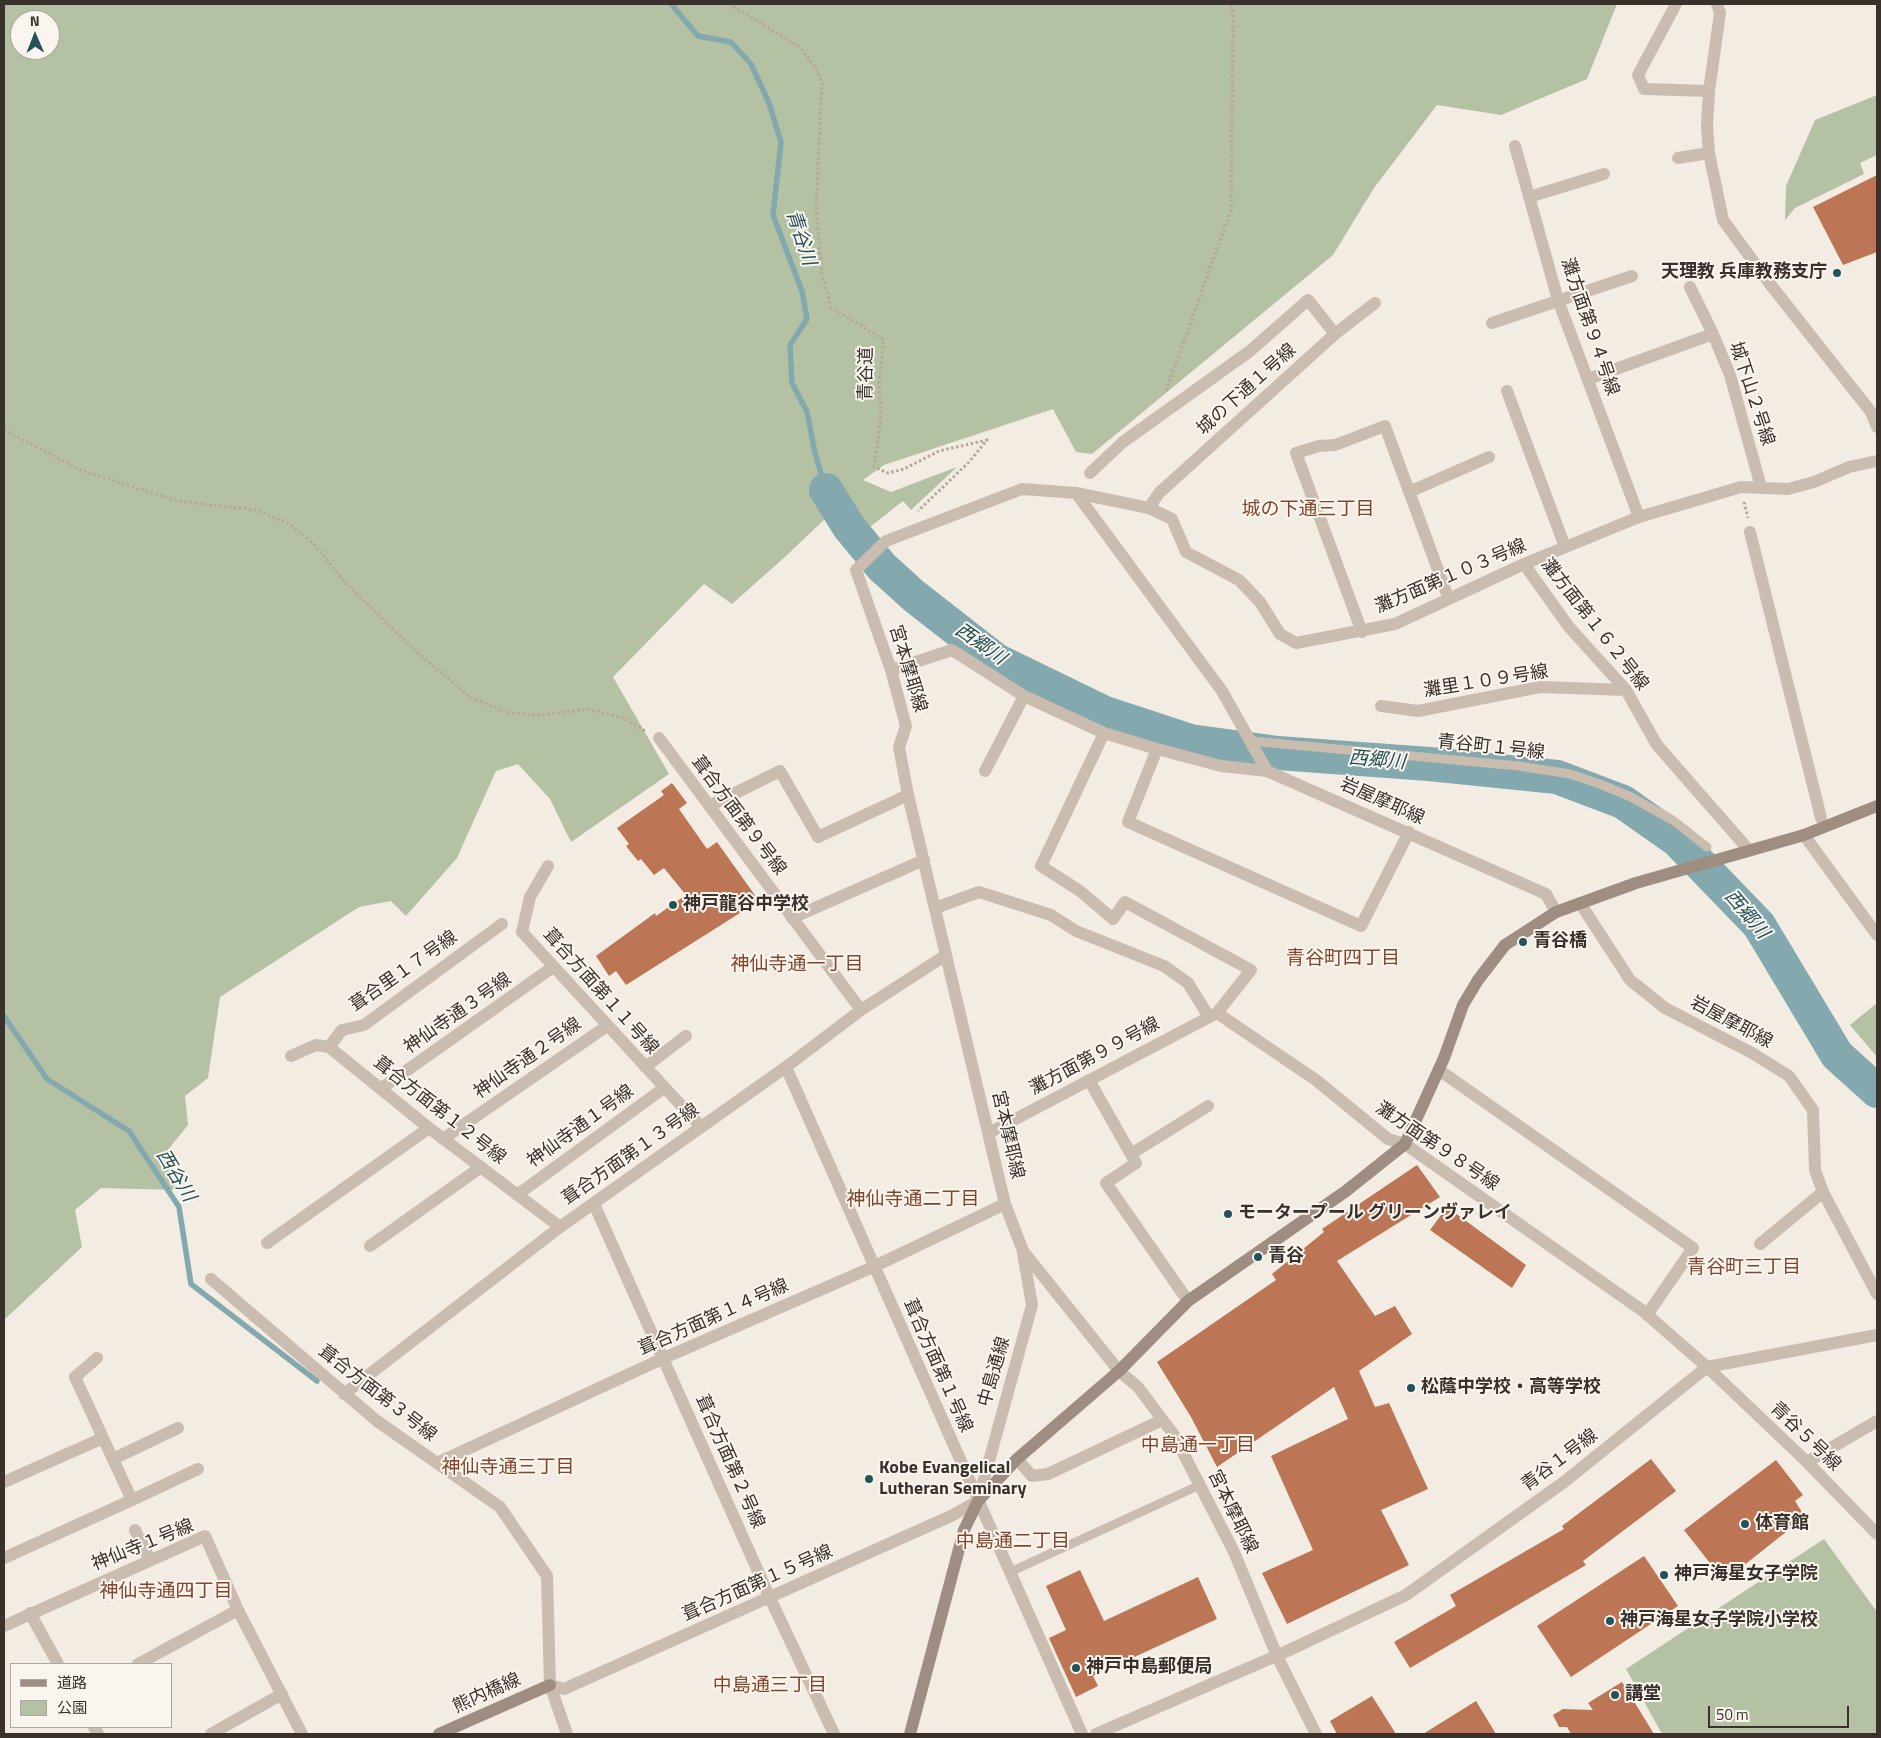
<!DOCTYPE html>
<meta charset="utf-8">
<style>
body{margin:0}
#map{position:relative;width:1881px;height:1738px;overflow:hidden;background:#f2ece3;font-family:"Titillium Web","Noto Sans JP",sans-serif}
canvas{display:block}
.frame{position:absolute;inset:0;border:5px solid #3a312c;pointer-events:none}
.legend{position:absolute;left:10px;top:1663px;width:162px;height:65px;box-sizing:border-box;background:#faf6ef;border:1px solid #ada7a1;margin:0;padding:6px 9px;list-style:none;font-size:15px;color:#3a312c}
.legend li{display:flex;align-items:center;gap:10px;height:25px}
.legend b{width:25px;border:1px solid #ada7a1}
.north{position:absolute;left:10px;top:10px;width:50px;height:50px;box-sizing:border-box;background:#faf6ef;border:1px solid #ada7a1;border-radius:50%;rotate:359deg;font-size:14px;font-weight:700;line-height:20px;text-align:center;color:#3a312c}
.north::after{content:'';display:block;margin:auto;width:18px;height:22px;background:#245259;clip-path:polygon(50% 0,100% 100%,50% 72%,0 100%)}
.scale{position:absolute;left:1708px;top:1706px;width:141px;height:22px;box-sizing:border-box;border:2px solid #3a312c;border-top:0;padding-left:6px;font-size:15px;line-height:18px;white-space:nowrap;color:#3a312c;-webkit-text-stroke:4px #faf6ef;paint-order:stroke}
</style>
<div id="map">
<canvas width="1881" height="1738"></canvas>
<div class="frame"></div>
<ul class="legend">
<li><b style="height:6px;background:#9e8d80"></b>道路</li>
<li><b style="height:14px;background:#b5c1a3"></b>公園</li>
</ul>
<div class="north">N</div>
<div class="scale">50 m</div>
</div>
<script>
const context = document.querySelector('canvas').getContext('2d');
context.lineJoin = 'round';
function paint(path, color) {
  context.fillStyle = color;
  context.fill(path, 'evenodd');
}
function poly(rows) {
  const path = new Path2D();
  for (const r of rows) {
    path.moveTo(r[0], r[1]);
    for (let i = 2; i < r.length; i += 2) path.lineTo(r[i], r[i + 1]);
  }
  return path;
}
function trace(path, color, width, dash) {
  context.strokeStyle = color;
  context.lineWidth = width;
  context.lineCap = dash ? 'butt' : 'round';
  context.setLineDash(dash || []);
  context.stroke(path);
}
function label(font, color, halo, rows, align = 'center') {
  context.font = font + ' "Titillium Web","Noto Sans JP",sans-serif';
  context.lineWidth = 4;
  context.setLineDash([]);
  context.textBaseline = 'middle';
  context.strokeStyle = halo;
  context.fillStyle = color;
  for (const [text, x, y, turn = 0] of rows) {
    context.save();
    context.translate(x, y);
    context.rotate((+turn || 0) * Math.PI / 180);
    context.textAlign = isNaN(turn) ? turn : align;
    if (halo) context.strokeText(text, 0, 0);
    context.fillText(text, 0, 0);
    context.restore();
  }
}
paint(poly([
 [4,4,1617,4,1587,79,1501,115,1437,105,1374,188,1333,255,1092,454,1076,452,1053,409,884,465,863,480,891,492,957,467,911,510,903,501,866,530,828,516,786,556,732,604,704,584,613,677,669,774,571,842,550,799,518,764,496,771,457,858,406,916,391,901,359,907,220,997,208,1078,185,1096,188,1125,167,1151,177,1190,101,1188,75,1210,82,1247,4,1320],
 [20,20,50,20,50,50,20,50],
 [1877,95,1877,155,1860,163,1864,174,1795,208,1785,220,1786,186,1815,120],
 [1877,1003,1877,1057,1850,1025],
 [1824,1539,1877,1612,1877,1734,1662,1734,1626,1669]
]), '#b5c1a3');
trace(poly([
 [671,4,698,36,731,42,751,64,769,103,781,142,773,215,802,291,807,319,790,345,792,383,807,412,815,453,826,490],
 [4,1016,47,1079,129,1131,179,1207,191,1284,317,1381]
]), '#83a9ae', 5.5);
trace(poly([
 [826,490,849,527,882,567,914,596,996,660,1105,713,1190,741,1278,753,1429,764,1557,777,1623,802,1677,840,1759,925,1837,1055,1877,1091]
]), '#83a9ae', 34);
paint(poly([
 [1877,175,1877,252,1843,265,1813,207],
 [672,783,687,803,679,809,707,849,717,842,759,901,626,985,616,971,609,976,596,956,655,913,656,916,686,895,664,868,654,875,641,859,638,861,626,846,629,844,617,828,664,795,661,791],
 [1417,1165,1440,1197,1337,1261,1375,1316,1395,1306,1412,1334,1359,1371,1375,1407,1389,1403,1428,1489,1381,1510,1409,1565,1287,1624,1262,1573,1313,1550,1271,1456,1348,1419,1334,1387,1217,1467,1191,1417,1157,1362,1276,1280,1272,1274,1324,1232,1322,1229],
 [1447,1207,1526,1265,1512,1288,1430,1230],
 [1651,1459,1676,1491,1583,1561,1586,1565,1410,1668,1394,1642,1456,1606,1450,1595,1564,1529,1562,1526],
 [1776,1460,1803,1495,1795,1501,1805,1517,1724,1581,1684,1530],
 [1644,1556,1678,1606,1571,1677,1537,1626],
 [1080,1570,1104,1621,1198,1577,1217,1619,1093,1676,1098,1686,1076,1697,1049,1638,1066,1630,1046,1586],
 [1622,1682,1654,1734,1571,1734,1567,1727,1559,1727,1553,1715,1563,1709,1593,1710,1588,1703],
 [1372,1696,1396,1734,1337,1734,1330,1721],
 [1476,1701,1496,1734,1423,1734]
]), '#bd7655');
trace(poly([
 [729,4,800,47,816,68,822,83,816,206,822,274,831,307,884,340,879,383,881,419,874,467,888,473,904,469,939,451,987,440,969,462,918,511],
 [1166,391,1231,210,1233,18,1231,4],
 [4,430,83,471,178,501,256,510,290,524,315,545,347,585,417,652,470,697,508,713,540,715,588,709,624,718,647,732],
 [1744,502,1748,518]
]), '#b6a799', 3, [2.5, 2.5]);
trace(poly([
 [1251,741,1519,766,1570,774,1600,784,1631,797,1674,821,1707,847],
 [1010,1572,1200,1485]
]), '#cabdaf', 9);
trace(poly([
 [1676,4,1638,75,1644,89,1709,91],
 [1717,4,1720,13,1709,91,1707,125,1709,153,1723,220,1770,284,1871,412,1877,427],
 [1515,146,1558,300,1639,517],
 [1678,158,1709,153],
 [1529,197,1604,174],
 [1690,287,1713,334,1730,375,1761,487],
 [1492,323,1632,276],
 [1588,379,1713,334],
 [1507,391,1565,547],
 [1090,473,1123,442,1250,351,1308,300,1335,334],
 [1409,492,1489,457],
 [1076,493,1222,691,1267,771],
 [1149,508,1159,493,1335,334,1375,303],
 [1750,532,1821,818],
 [1524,564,1569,627,1626,690,1657,745,1748,849],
 [1362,632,1296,453,1319,446,1335,445,1385,426,1448,597],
 [891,670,952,650,1024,696,1104,733,1157,749,1221,766,1267,771,1546,894,1556,912],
 [1381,706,1418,711,1540,687,1626,690],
 [659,738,861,1010],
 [1157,749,1128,822,1361,926,1409,832],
 [985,771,1024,696],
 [709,806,780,771,818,837,908,795],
 [1804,835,1877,935],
 [548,866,530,897,522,932,701,1127],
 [1580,903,1630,980,1665,1008,1752,1053,1789,1076,1813,1110,1815,1170,1823,1192,1877,1294],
 [935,908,979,892,1051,915,1076,931,1164,966,1188,983,1209,1017],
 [792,918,924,860],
 [1217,1013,1316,1080,1388,1139,1405,1144,1643,1311,1707,1367,1807,1462,1877,1534],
 [329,1047,342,1030,364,1025,502,924],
 [291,1056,316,1045,329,1047,429,1128,560,1227],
 [645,1067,686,1036],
 [786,1067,1082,1734],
 [1439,1070,1693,1248,1647,1315],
 [1089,1080,1136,1163,1106,1183,1188,1301],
 [382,1088,553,967],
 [989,1133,1217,1013,1251,970,1125,902,1113,919,1080,891,1041,866,1104,733],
 [443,1139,607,1026],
 [1131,1154,1208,1106],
 [517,1195,664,1088],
 [594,1204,770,1598,834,1734],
 [267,1243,429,1128],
 [1760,1244,1823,1192],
 [370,1246,481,1167],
 [211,1279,377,1421,500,1507,547,1576,550,1685,567,1734],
 [97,1358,75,1377,103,1438],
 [344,1394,560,1227,786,1067,861,1010,946,955],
 [113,1459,178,1428],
 [1017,1459,1032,1476,1048,1474,1162,1420],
 [1807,1462,1877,1421],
 [437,1463,664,1358,873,1267,1005,1204],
 [4,1482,103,1438,132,1500,4,1558],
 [132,1500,198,1469],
 [135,1530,150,1560],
 [30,1613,58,1664],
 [4,1626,205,1536,238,1610,302,1734],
 [138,1664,238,1610],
 [550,1685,564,1689,951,1516,978,1501,1032,1305,1023,1253],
 [94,1727,98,1734],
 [211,1734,282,1694],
 [1096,1734,1283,1653,1406,1595,1564,1482,1707,1367,1877,1335],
 [1316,1734,1277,1656,1234,1552,1174,1435,1138,1387,1119,1371,1023,1251,1005,1204,908,795,899,747,906,726,891,670,856,570,886,541,1022,489,1076,493,1149,508,1172,519,1186,552,1239,580,1260,602,1280,634,1296,643,1395,624,1524,564,1639,517,1741,487,1788,489,1814,482,1849,467,1877,461]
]), '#cabdaf', 12);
trace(poly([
 [439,1734,550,1685],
 [910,1734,964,1530,978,1501,1017,1459,1119,1371,1188,1301,1346,1191,1405,1144,1444,1058,1463,1005,1478,980,1505,945,1556,912,1636,883,1804,835,1877,806]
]), '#9e8d80', 12);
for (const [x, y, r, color] of [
 [1837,273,5,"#245259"],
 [673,905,5,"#245259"],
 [1523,942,5,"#245259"],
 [1228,1214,5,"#245259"],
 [1258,1257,5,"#245259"],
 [1411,1388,5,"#245259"],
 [869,1479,5,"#245259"],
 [1745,1524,5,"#245259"],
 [1664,1575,5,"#245259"],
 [1610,1621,5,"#245259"],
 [1076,1668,5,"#245259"],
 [1615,1695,5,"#245259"]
]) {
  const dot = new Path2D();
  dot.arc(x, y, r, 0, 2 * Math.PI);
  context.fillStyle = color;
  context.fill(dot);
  trace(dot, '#faf6ef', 2);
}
label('bold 18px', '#3a312c', '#faf6ef', [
 ["天理教 兵庫教務支庁",1827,273,"right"],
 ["神戸龍谷中学校",683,905],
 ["青谷橋",1533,942],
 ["モータープール グリーンヴァレイ",1238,1214],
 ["青谷",1268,1257],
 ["松蔭中学校・高等学校",1421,1388],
 ["Kobe Evangelical",879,1469],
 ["Lutheran Seminary",879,1490],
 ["体育館",1755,1524],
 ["神戸海星女子学院",1674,1575],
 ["神戸海星女子学院小学校",1620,1621],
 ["神戸中島郵便局",1086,1668],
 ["講堂",1625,1695]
], 'left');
label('18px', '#3a312c', '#faf6ef', [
 ["灘方面第９４号線",1589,327,71],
 ["青谷道",867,374,-89],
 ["城の下通１号線",1247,390,-42],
 ["城下山２号線",1751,394,72],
 ["灘方面第１０３号線",1451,577,-23],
 ["灘方面第１６２号線",1594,625,52],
 ["宮本摩耶線",907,669,73],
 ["灘里１０９号線",1486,682,-9],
 ["青谷町１号線",1491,748,6],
 ["岩屋摩耶線",1382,802,24],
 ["葺合方面第９号線",738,816,53],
 ["葺合里１７号線",404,972,-35],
 ["葺合方面第１１号線",600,992,48],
 ["神仙寺通３号線",458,1014,-35],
 ["岩屋摩耶線",1731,1023,28],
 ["灘方面第９９号線",1095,1057,-28],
 ["神仙寺通２号線",528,1059,-35],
 ["葺合方面第１２号線",439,1111,38],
 ["神仙寺通１号線",581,1127,-36],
 ["宮本摩耶線",1007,1135,77],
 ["灘方面第９８号線",1437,1147,34],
 ["葺合方面第１３号線",631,1155,-35],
 ["葺合方面第１４号線",714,1318,-24],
 ["葺合方面第１号線",937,1366,66],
 ["中島通線",995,1372,-74],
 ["葺合方面第３号線",377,1394,38],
 ["青谷５号線",1805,1437,44],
 ["青谷１号線",1560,1461,-37],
 ["葺合方面第２号線",729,1462,66],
 ["宮本摩耶線",1232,1512,64],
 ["神仙寺１号線",143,1546,-22],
 ["葺合方面第１５号線",758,1584,-24],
 ["熊内橋線",487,1694,-24]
]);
label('italic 19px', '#245259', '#faf6ef', [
 ["青谷川",800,238,72],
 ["西郷川",980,645,35],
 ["西郷川",1377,761,5],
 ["西郷川",1746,915,50],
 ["西谷川",175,1176,59]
]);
label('19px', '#83462b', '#faf6ef', [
 ["城の下通三丁目",1308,510],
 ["青谷町四丁目",1343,959],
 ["神仙寺通一丁目",797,965],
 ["神仙寺通二丁目",913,1200],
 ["青谷町三丁目",1744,1268],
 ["中島通一丁目",1198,1446],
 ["神仙寺通三丁目",508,1468],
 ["中島通二丁目",1013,1542],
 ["神仙寺通四丁目",166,1592],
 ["中島通三丁目",770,1686]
]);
</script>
